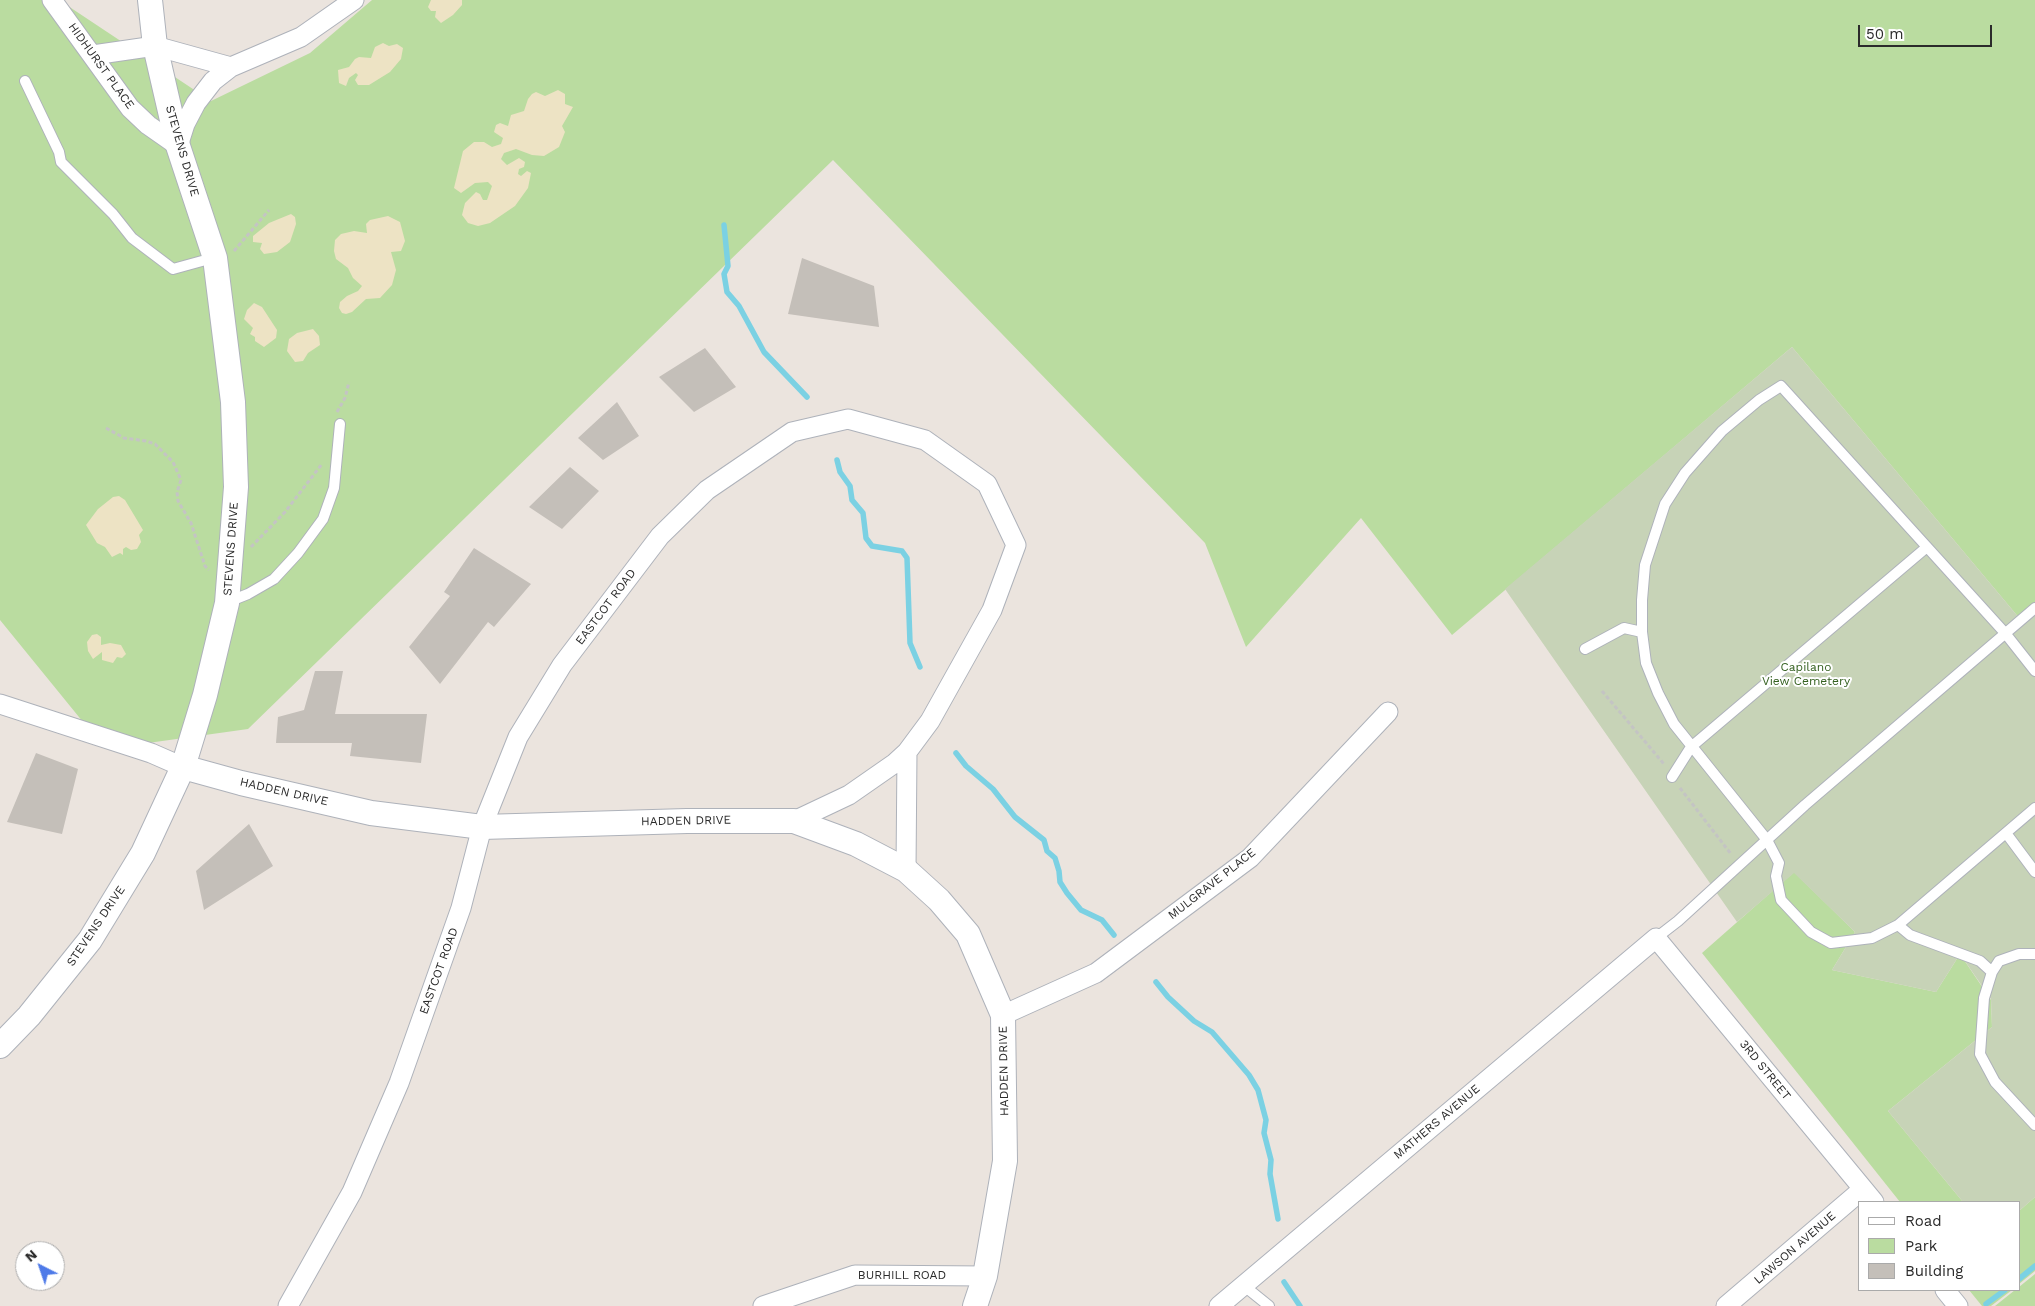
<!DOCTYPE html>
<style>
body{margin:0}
#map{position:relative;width:2035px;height:1306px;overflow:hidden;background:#ebe4de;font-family:"Work Sans",sans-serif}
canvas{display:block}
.legend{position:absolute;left:1858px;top:1201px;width:162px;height:90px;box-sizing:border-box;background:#fff;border:1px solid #aaa;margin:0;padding:6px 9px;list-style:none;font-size:15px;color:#2b2b2b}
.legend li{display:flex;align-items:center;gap:10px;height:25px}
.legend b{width:25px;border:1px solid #aaa}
.north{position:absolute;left:15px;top:1241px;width:50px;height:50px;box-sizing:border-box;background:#fff;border:1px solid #aaa;border-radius:50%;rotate:319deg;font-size:14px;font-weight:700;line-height:20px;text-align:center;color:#2b2b2b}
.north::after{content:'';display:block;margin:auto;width:18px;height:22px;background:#4e7ae8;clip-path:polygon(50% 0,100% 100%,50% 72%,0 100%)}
.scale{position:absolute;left:1858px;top:25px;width:134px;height:22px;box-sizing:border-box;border:2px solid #2b2b2b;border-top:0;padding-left:6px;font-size:15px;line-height:18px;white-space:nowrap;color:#2b2b2b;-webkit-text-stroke:4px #fff;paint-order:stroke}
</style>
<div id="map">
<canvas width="2035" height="1306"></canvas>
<ul class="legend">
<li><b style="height:6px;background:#fff"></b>Road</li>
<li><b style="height:14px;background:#badca0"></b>Park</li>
<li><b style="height:14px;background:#c4bfb9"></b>Building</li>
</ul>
<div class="north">N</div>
<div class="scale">50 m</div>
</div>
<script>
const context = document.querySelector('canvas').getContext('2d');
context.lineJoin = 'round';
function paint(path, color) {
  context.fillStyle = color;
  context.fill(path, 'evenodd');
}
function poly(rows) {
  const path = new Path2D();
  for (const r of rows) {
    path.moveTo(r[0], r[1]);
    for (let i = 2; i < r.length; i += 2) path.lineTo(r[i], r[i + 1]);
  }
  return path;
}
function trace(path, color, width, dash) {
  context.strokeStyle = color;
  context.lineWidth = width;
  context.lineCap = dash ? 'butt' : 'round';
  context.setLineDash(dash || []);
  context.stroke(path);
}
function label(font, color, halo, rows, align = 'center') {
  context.font = font + ' "Work Sans",sans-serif';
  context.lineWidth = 4;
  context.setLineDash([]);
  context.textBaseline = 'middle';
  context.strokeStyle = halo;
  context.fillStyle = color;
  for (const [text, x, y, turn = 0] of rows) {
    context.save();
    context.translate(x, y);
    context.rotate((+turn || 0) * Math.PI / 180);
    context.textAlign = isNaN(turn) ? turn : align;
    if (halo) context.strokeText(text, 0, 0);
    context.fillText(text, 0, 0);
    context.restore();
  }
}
paint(poly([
 [0,0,59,0,211,101,310,53,372,0,2035,0,2035,606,2020,619,1792,347,1452,635,1361,518,1246,647,1205,543,833,160,248,729,105,749,0,620],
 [1794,872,1855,932,1832,970,1936,992,1960,954,1991,1000,1992,1027,1888,1111,1963,1202,1900,1202,1702,953],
 [2035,1197,2035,1271,2019,1284,2019,1211],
 [2035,1274,2035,1306,1995,1306,2015,1290,2019,1290,2019,1287],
 [1969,1290,2012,1290,1991,1306,1982,1306]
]), '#badca0');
paint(poly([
 [431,0,462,0,462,5,453,15,441,23,435,17,436,11,431,11,428,7],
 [383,43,389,46,397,44,403,48,401,59,390,72,369,85,358,85,355,80,358,75,356,73,349,78,346,86,339,83,338,70,349,67,355,59,359,57,371,58,375,47],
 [558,90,565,94,565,104,573,107,562,126,565,132,559,147,544,156,532,155,516,149,504,153,501,159,507,165,519,158,525,162,524,167,519,169,518,174,521,176,527,171,531,173,528,188,515,206,490,223,478,226,468,223,462,215,465,203,476,192,480,194,483,200,487,200,492,186,488,182,475,183,461,193,454,188,463,151,474,142,484,142,492,147,501,144,503,138,494,132,496,125,500,123,508,126,511,115,524,111,528,99,532,94,536,92,545,96],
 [291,214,295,217,296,224,290,242,277,252,264,254,260,249,262,243,253,242,253,236,269,223],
 [388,216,400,222,405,241,401,251,391,252,396,270,392,285,380,298,366,299,352,312,346,314,342,313,339,308,340,302,347,296,358,291,362,286,353,278,348,268,336,259,334,251,335,240,341,234,354,231,367,233,366,224,370,220],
 [254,303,262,307,277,330,276,338,264,347,255,341,255,337,250,334,253,328,244,319,247,310],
 [313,329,319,336,320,345,308,353,303,361,295,362,287,351,289,339,297,333],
 [119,496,125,500,143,530,139,535,141,542,137,549,131,550,126,547,123,549,123,555,120,553,112,557,105,547,97,543,86,525,98,509,113,497],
 [97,634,101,637,101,645,110,643,121,645,126,654,122,658,117,657,113,663,102,660,102,652,93,659,88,651,87,642,92,635]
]), '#ede3c4');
paint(poly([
 [1792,347,2020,619,2035,606,2035,1197,2019,1211,2019,1202,1963,1202,1888,1111,1992,1027,1991,999,1960,954,1936,992,1832,970,1855,932,1794,873,1737,922,1505,589]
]), '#c7d3b7');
trace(poly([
 [724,225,728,266,724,274,727,292,739,306,764,352,807,397],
 [837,460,840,472,850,486,852,500,863,513,866,538,872,546,902,551,907,558,910,643,920,667],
 [956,753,966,766,993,789,1015,817,1044,840,1047,851,1055,858,1059,871,1060,882,1067,893,1081,910,1102,920,1114,935],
 [1156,982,1168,997,1194,1021,1212,1032,1249,1075,1258,1090,1266,1120,1264,1133,1271,1160,1270,1174,1278,1219],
 [2019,1279,2035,1266],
 [1284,1282,1300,1306],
 [1986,1304,2005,1290]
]), '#7bd1e3', 5.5);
paint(poly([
 [802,258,874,286,879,327,788,314],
 [705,348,736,387,694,412,659,377],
 [617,402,639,436,603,460,578,438],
 [570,467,599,491,562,529,529,507],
 [474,548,531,584,494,627,488,622,440,684,409,647,450,596,444,592],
 [315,671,343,671,335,714,427,714,421,763,350,756,352,743,276,743,278,717,304,710],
 [36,753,78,769,62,834,7,822],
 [249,824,273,866,204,910,196,871]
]), '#c4bfb9');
const service = poly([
 [25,81,59,152,61,162,113,214,132,238,173,269,202,261],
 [228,602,248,594,274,579,298,553,323,519,334,488,340,424],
 [1585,649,1624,628,1642,632],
 [2035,671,2005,633,1781,386,1759,400,1722,431,1685,473,1665,504,1645,565,1642,600,1642,632,1646,663,1658,693,1674,724,1767,840,1779,863,1776,876,1781,900,1811,932,1831,943,1872,938,1898,925,2035,808],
 [1672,777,1691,747,1927,547],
 [2006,833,2035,872],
 [1898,925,1910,935,1980,961,1992,972],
 [1656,938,1678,921,1805,805,2035,608],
 [2035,954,2019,954,1999,961,1992,972,1984,998,1980,1054,1995,1082,2035,1125],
 [1243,1285,1269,1306]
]);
const minor = poly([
 [52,0,130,108,148,125,178,146,185,124,196,103,213,81,231,67],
 [93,55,155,46,231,67,301,37,354,0],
 [0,704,151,753,183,767],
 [906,870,907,752],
 [1003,1015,1096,973,1250,858,1388,712],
 [1945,1290,1958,1306],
 [288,1306,352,1192,399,1083,461,908,482,827,518,737,562,665,660,536,707,490,792,432,848,419,925,440,987,484,1016,545,992,610,930,721,907,752,895,763,849,795,794,821],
 [763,1306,855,1275,985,1276],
 [1219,1306,1656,938,1874,1202],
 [1726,1306,1863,1189]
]);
const tertiary = poly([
 [183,767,241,783,371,813,482,827,687,821,794,821,856,844,906,870,939,900,968,934,1003,1015,1005,1161,985,1276,975,1306],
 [0,1046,29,1016,90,940,143,853,183,767,205,695,227,603,236,487,233,402,215,258,178,146,155,46,150,0]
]);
trace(service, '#aeb2ba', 12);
trace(minor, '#aeb2ba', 21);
trace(tertiary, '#aeb2ba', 26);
trace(poly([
 [234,251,269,210],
 [337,412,345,398,349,382],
 [106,428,124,438,146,441,155,444,173,462,181,480,177,492,178,501,191,523,205,566,209,570],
 [251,547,285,512,322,464],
 [1602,691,1664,764],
 [1680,788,1731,854]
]), '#c4c4c4', 3, [4, 2.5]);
trace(service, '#fff', 10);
trace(minor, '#fff', 19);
trace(tertiary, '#fff', 24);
label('12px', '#2b2b2b', '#fff', [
 ["HIDHURST PLACE",101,66,54],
 ["STEVENS DRIVE",182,151,74],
 ["STEVENS DRIVE",231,549,-86],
 ["EASTCOT ROAD",606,607,-53],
 ["HADDEN DRIVE",284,792,13],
 ["HADDEN DRIVE",686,821,-1],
 ["MULGRAVE PLACE",1212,884,-38],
 ["STEVENS DRIVE",96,926,-56],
 ["EASTCOT ROAD",439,971,-70],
 ["3RD STREET",1765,1070,51],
 ["HADDEN DRIVE",1004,1071,-91],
 ["MATHERS AVENUE",1437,1122,-40],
 ["LAWSON AVENUE",1795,1248,-41],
 ["BURHILL ROAD",902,1275]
]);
label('12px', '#356121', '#fff', [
 ["Capilano",1806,667],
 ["View Cemetery",1806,681]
]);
</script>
